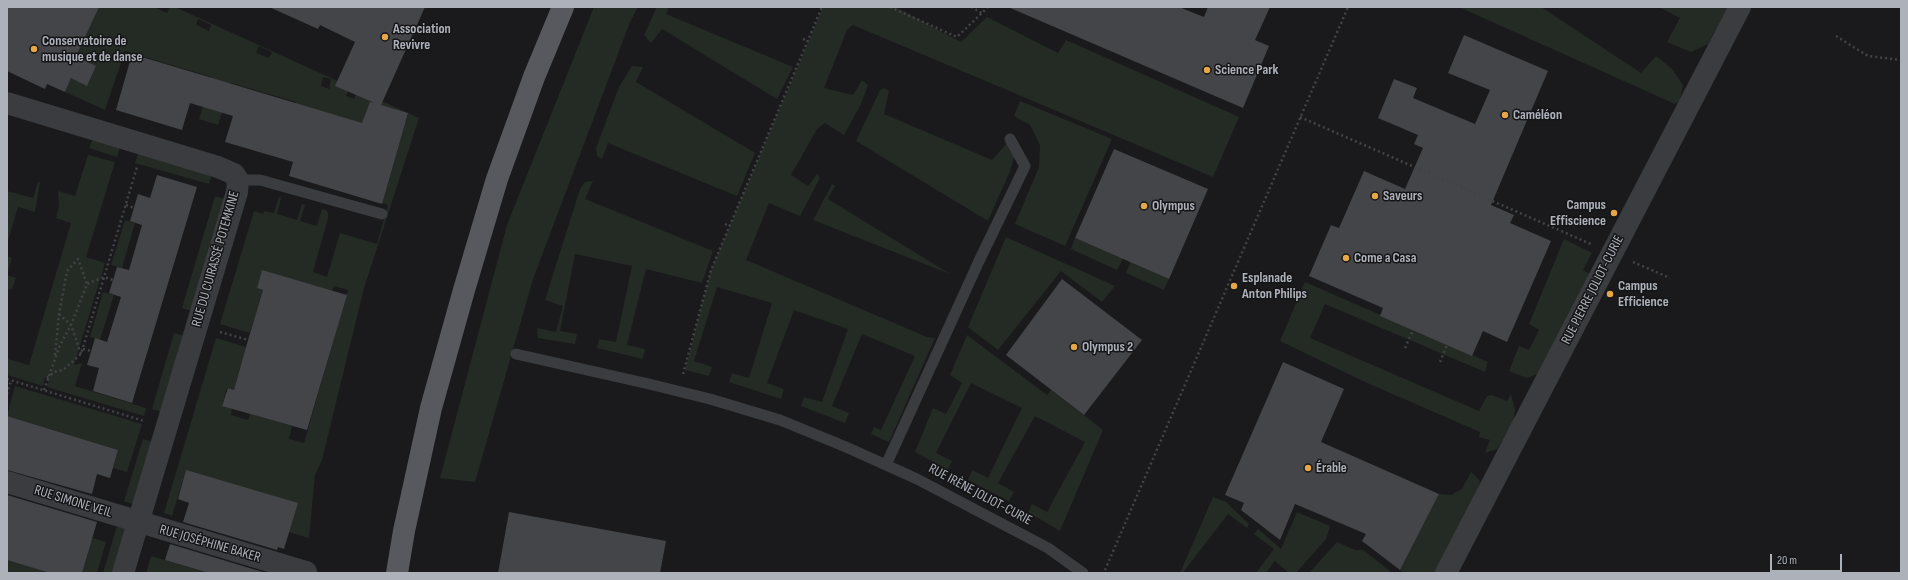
<!DOCTYPE html>
<meta charset="utf-8">
<style>
body{margin:0}
#map{position:relative;width:1908px;height:580px;overflow:hidden;background:#1a1a1c;font-family:"Sofia Sans Condensed",sans-serif}
canvas{display:block}
.frame{position:absolute;inset:0;border:8px solid #adb2ba;pointer-events:none}
.scale{position:absolute;left:1770px;top:554px;width:72px;height:18px;box-sizing:border-box;border:2px solid #adb2ba;border-top:0;padding-left:5px;font-size:12px;line-height:14px;white-space:nowrap;color:#adb2ba;-webkit-text-stroke:3px #151517;paint-order:stroke}
</style>
<div id="map">
<canvas width="1908" height="580"></canvas>
<div class="frame"></div>
<div class="scale">20 m</div>
</div>
<script>
const context = document.querySelector('canvas').getContext('2d');
context.lineJoin = 'round';
function paint(path, color) {
  context.fillStyle = color;
  context.fill(path, 'evenodd');
}
function poly(rows) {
  const path = new Path2D();
  for (const r of rows) {
    path.moveTo(r[0], r[1]);
    for (let i = 2; i < r.length; i += 2) path.lineTo(r[i], r[i + 1]);
  }
  return path;
}
function trace(path, color, width, dash) {
  context.strokeStyle = color;
  context.lineWidth = width;
  context.lineCap = dash ? 'butt' : 'round';
  context.setLineDash(dash || []);
  context.stroke(path);
}
function label(font, color, halo, rows, align = 'center') {
  context.font = font + ' "Sofia Sans Condensed",sans-serif';
  context.lineWidth = 3;
  context.setLineDash([]);
  context.textBaseline = 'middle';
  context.strokeStyle = halo;
  context.fillStyle = color;
  for (const [text, x, y, turn = 0] of rows) {
    context.save();
    context.translate(x, y);
    context.rotate((+turn || 0) * Math.PI / 180);
    context.textAlign = isNaN(turn) ? turn : align;
    if (halo) context.strokeText(text, 0, 0);
    context.fillText(text, 0, 0);
    context.restore();
  }
}
paint(poly([
 [99,7,154,7,167,13,170,7,175,7,419,118,364,288,322,460,315,475,309,538,289,532,186,470,172,516,164,513,216,338,246,347,234,390,227,388,222,405,232,408,231,415,248,420,250,414,292,426,289,439,304,443,348,290,334,286,332,291,262,271,257,288,263,290,250,333,220,324,254,211,263,214,264,211,274,213,279,197,281,198,277,214,297,220,302,204,305,205,300,221,317,226,322,209,326,210,328,213,328,218,313,272,327,277,340,233,377,244,388,205,382,203,292,115,296,102,231,83,218,125,199,119,211,77,125,51,105,110,65,92,71,78,87,85,96,66,46,43],
 [198,19,211,25,209,31,196,25],
 [259,46,272,52,269,58,256,53],
 [323,77,331,79,329,89,321,86],
 [349,88,357,90,354,99,346,96],
 [400,111,408,113,406,122,398,120],
 [594,7,638,7,630,22,533,279,475,482,440,478,507,225],
 [657,7,669,7,666,14,793,67,777,99,662,29,651,43,644,35],
 [823,7,895,7,961,42,987,17,1058,53,1066,40,1239,117,1213,177,853,25,847,30,824,88,853,95,862,80,868,85,861,104,844,135,825,123,817,129,791,175,808,186,817,174,820,178,800,216,769,203,746,260,927,337,935,338,889,442,871,434,874,427,881,430,915,356,862,334,832,406,849,413,845,423,801,406,804,397,822,402,848,329,794,310,767,383,784,389,781,399,729,382,732,373,749,378,772,303,717,287,694,361,712,367,709,376,685,370,711,270],
 [1459,7,1541,7,1641,73,1656,56,1672,69,1683,85,1680,100,1675,104],
 [1659,7,1728,7,1708,44,1691,52,1667,42,1680,18],
 [632,66,643,67,636,82,755,153,737,196,608,143,602,159,597,156,596,148,619,87],
 [884,88,889,91,884,114,992,160,1007,143,1017,148,1010,171,988,221,856,141,880,90],
 [1020,101,1112,139,1065,246,1015,224,1039,167,1040,145,1030,125,1014,116],
 [93,138,120,146,117,157,89,148],
 [139,152,212,174,209,184,135,163],
 [88,155,115,162,86,257,105,263,74,365,82,363,75,386,146,408,144,416,47,387,49,378,45,377,43,386,7,375,8,359,29,365,71,223,56,218,59,206,58,191,75,196],
 [593,181,585,199,713,251,702,283,646,269,627,345,645,349,643,359,597,348,599,339,616,342,632,266,575,254,560,331,577,334,575,344,538,338,537,328,556,332,563,306,545,300,580,189,585,182],
 [38,182,40,182,35,212,18,207,7,244,7,191,33,198],
 [832,184,835,186,828,199,950,274,813,220],
 [215,196,225,199,192,311,182,308],
 [125,220,135,223,122,268,111,265],
 [1006,237,1115,286,1102,302,1061,271,998,350,968,327],
 [1075,238,1118,257,1125,242,1131,244,1117,270,1071,249],
 [1564,239,1592,253,1583,270,1590,274,1537,374,1527,378,1509,371,1519,346,1529,350,1539,330,1529,324],
 [1137,247,1141,248,1134,264,1169,279,1164,290,1126,273],
 [7,256,12,258,7,275,16,278,12,289,7,290],
 [1305,282,1488,362,1485,372,1325,304,1310,338,1479,411,1487,396,1492,395,1507,401,1511,394,1515,410,1513,423,1497,449,1485,453,1490,440,1479,437,1480,432,1365,382,1280,341],
 [103,292,114,295,100,340,90,337],
 [174,333,185,336,162,412,152,409],
 [967,335,1047,395,1051,390,1103,430,1060,531,1028,512,1032,504,1047,512,1085,442,1035,416,998,483,1014,492,1009,501,968,480,972,470,988,478,1022,408,971,383,936,453,952,461,948,470,915,452,933,408,946,414,962,383,950,375],
 [15,386,142,424,127,472,113,468,118,450,7,416],
 [143,439,153,442,135,505,124,501],
 [1471,472,1480,481,1477,493,1434,573,1405,573,1400,570,1439,494,1451,495,1462,489],
 [1213,497,1226,502,1249,524,1247,528,1228,514,1184,571,1185,573,1180,573],
 [7,512,106,542,97,573,82,573,88,553],
 [1297,512,1330,526,1326,539,1296,573,1289,573,1275,561,1266,573,1256,573,1274,549,1254,534,1258,529,1281,549],
 [117,526,127,529,114,573,103,573],
 [1337,542,1355,550,1363,550,1390,571,1388,573,1309,573],
 [151,556,209,573,146,573],
 [7,560,34,568,50,573,7,573]
]), '#242b24');
paint(poly([
 [7,7,99,7,76,56,96,66,87,86,71,78,65,92,47,84,45,89,7,71],
 [269,7,425,7,381,105,408,113,382,204,289,176,293,162,225,142,233,116,190,103,182,130,116,110,132,54,362,123,370,102,375,103,335,86,355,42,320,25,318,29],
 [1008,7,1179,7,1204,17,1208,7,1270,7,1255,40,1269,46,1243,108],
 [1464,35,1548,71,1491,205,1514,215,1510,223,1551,241,1507,342,1483,331,1472,356,1380,316,1383,308,1309,276,1331,225,1339,228,1364,171,1405,189,1423,148,1414,144,1418,135,1378,118,1394,79,1417,88,1413,98,1475,124,1490,90,1448,73],
 [1114,149,1208,189,1169,279,1075,238],
 [157,175,197,187,132,403,93,391,99,368,87,365,95,338,107,342,121,297,109,293,117,267,129,270,142,225,130,221,138,194,150,198],
 [262,270,347,295,307,430,222,406,228,388,234,390,246,347,263,290,257,288],
 [1062,279,1142,340,1084,415,1006,355],
 [1283,362,1344,389,1321,442,1439,494,1400,570,1362,541,1366,534,1295,504,1280,540,1241,510,1244,503,1225,495],
 [7,416,118,450,110,478,97,474,92,494,7,470],
 [186,470,298,503,284,549,278,547,277,550,183,522,189,503,178,499],
 [7,495,97,522,82,573,50,573,7,560],
 [509,512,666,541,660,573,498,573],
 [170,544,266,573,209,573,165,560]
]), '#444548');
trace(poly([
 [890,7,957,37,988,7],
 [971,7,982,13],
 [1836,36,1868,56,1901,60],
 [803,39,808,41],
 [1300,117,1591,244],
 [126,205,134,208],
 [725,224,729,226],
 [1633,262,1670,278],
 [59,314,71,325,81,354],
 [220,332,248,340],
 [1405,348,1413,330],
 [83,349,91,351],
 [55,355,59,314,67,271,78,259,87,284],
 [1440,362,1447,345],
 [683,374,711,270,822,7],
 [47,378,54,372,63,370,81,354,137,167],
 [7,379,144,421],
 [44,390,60,345,71,325,87,284,104,277,113,280],
 [7,394,11,381],
 [1105,570,1348,7]
]), '#414347', 2.5, [2, 3]);
trace(poly([
 [238,180,260,180,382,214],
 [516,354,649,384,710,399,780,420,846,447,917,479,1048,548,1083,573],
 [886,465,979,261,1025,166,1010,139]
]), '#3b3c40', 11);
trace(poly([
 [7,103,218,167,234,174,238,180,237,192,123,573],
 [7,482,306,572]
]), '#3b3c40', 22);
trace(poly([
 [1446,573,1740,7]
]), '#3b3c40', 22);
trace(poly([
 [397,573,404,531,431,408,464,290,497,179,534,77,563,7]
]), '#57595f', 22);
for (const [x, y, r, color] of [
 [385,37,4,"#e5a748"],
 [34,49,4,"#e5a748"],
 [1207,70,4,"#e5a748"],
 [1505,115,4,"#e5a748"],
 [1375,196,4,"#e5a748"],
 [1144,206,4,"#e5a748"],
 [1614,213,4,"#e5a748"],
 [1346,258,4,"#e5a748"],
 [1234,286,4,"#e5a748"],
 [1610,294,4,"#e5a748"],
 [1074,347,4,"#e5a748"],
 [1308,468,4,"#e5a748"]
]) {
  const dot = new Path2D();
  dot.arc(x, y, r, 0, 2 * Math.PI);
  context.fillStyle = color;
  context.fill(dot);
  trace(dot, '#151517', 1.5);
}
label('bold 14px', '#adb2ba', '#151517', [
 ["Association",393,29],
 ["Revivre",393,45],
 ["Conservatoire de",42,41],
 ["musique et de danse",42,57],
 ["Science Park",1215,70],
 ["Caméléon",1513,115],
 ["Saveurs",1383,196],
 ["Campus",1606,205,"right"],
 ["Effiscience",1606,221,"right"],
 ["Olympus",1152,206],
 ["Come a Casa",1354,258],
 ["Esplanade",1242,278],
 ["Anton Philips",1242,294],
 ["Campus",1618,286],
 ["Efficience",1618,302],
 ["Olympus 2",1082,347],
 ["Érable",1316,468]
], 'left');
label('14px', '#adb2ba', '#151517', [
 ["RUE DU CUIRASSÉ POTEMKINE",216,259,-74],
 ["RUE PIERRE JOLIOT-CURIE",1593,290,-63],
 ["RUE IRÈNE JOLIOT-CURIE",980,495,28],
 ["RUE SIMONE VEIL",73,502,17],
 ["RUE JOSÉPHINE BAKER",210,544,16]
]);
</script>
